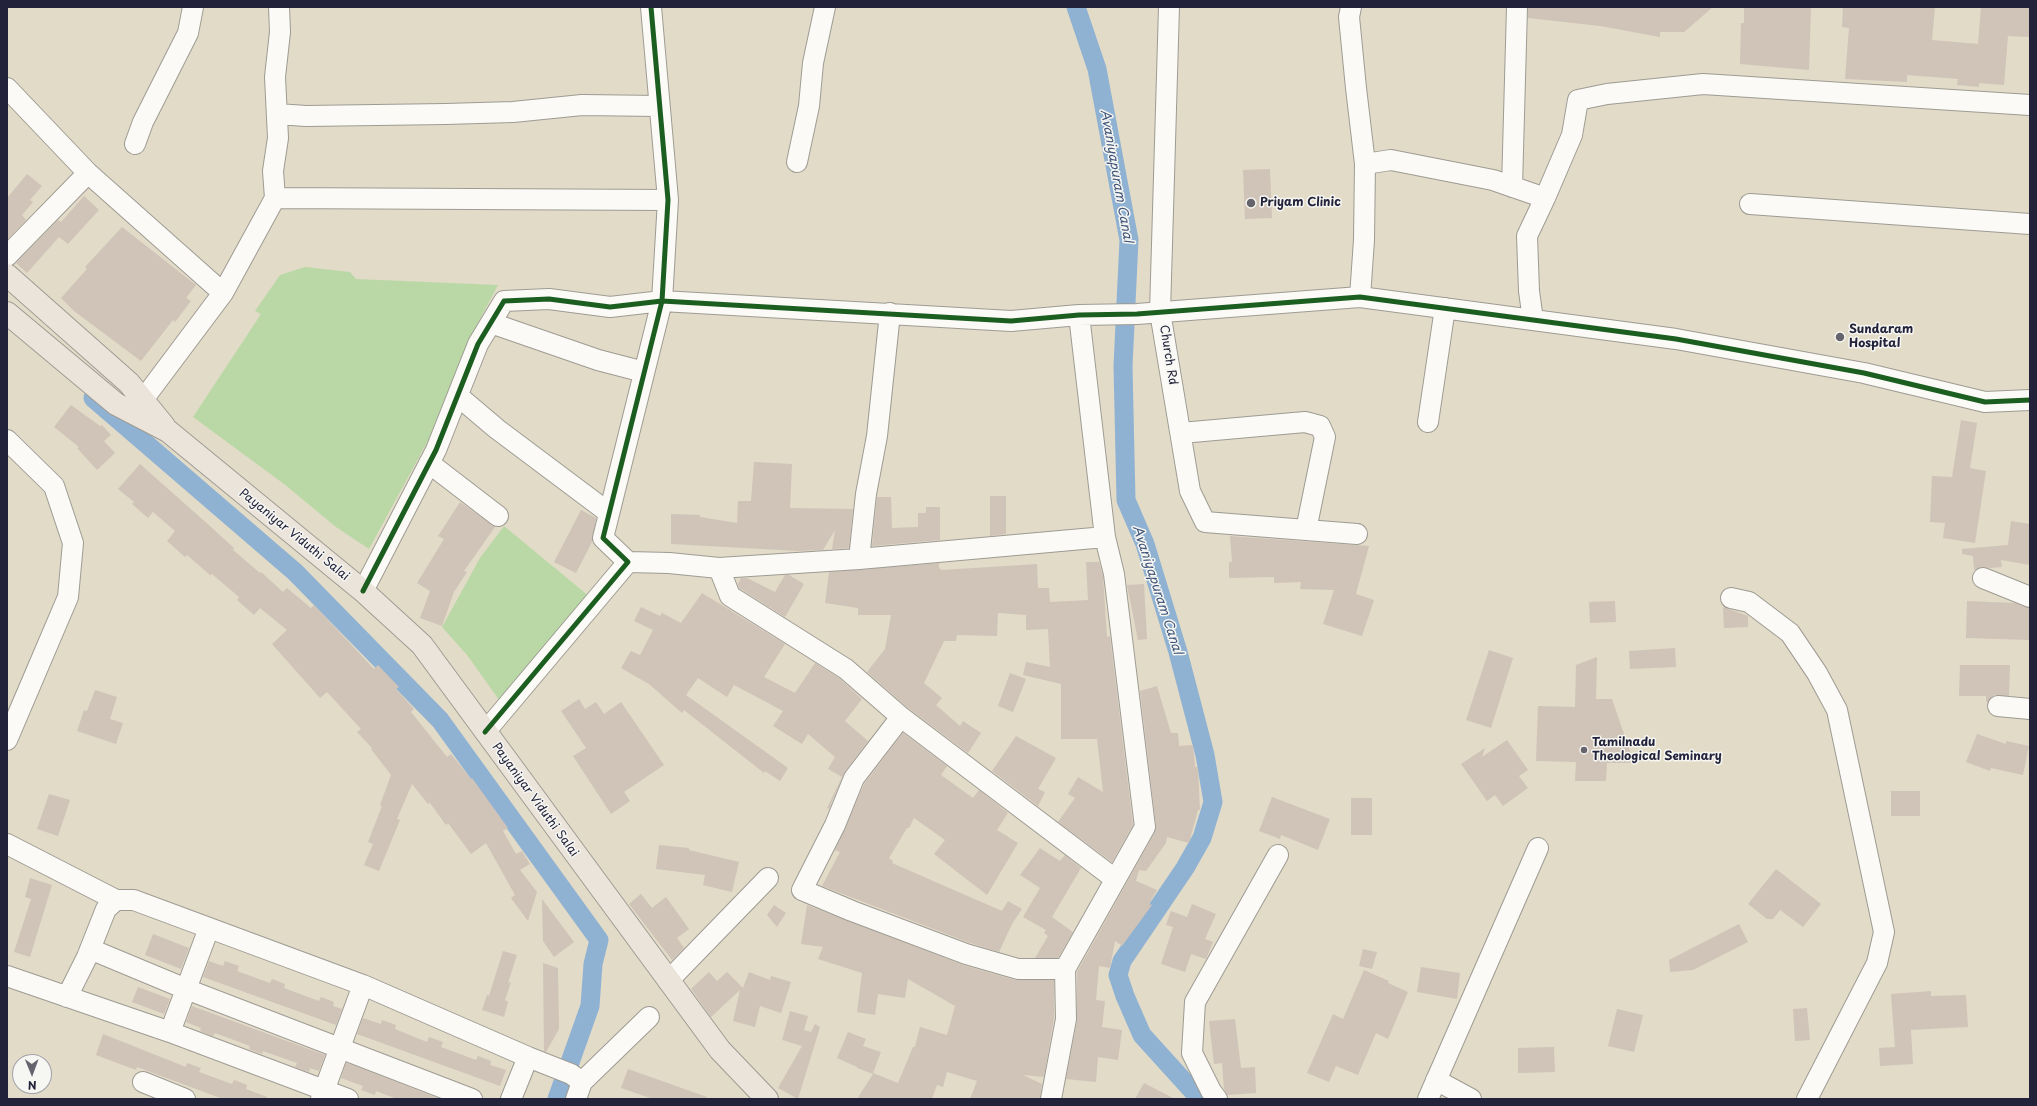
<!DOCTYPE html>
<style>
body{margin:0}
#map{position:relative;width:2037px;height:1106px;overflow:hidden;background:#e2dbc8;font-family:"Playpen Sans",sans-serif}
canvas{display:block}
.frame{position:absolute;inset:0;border:8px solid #22223b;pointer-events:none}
.north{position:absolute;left:12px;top:1054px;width:40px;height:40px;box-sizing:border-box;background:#f6f6f2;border:1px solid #a1a1a9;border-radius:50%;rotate:179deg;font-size:11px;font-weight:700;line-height:16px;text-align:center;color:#22223b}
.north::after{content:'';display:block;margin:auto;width:14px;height:18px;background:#65636c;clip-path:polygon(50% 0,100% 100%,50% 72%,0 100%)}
</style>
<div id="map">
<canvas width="2037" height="1106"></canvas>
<div class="frame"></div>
<div class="north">N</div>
</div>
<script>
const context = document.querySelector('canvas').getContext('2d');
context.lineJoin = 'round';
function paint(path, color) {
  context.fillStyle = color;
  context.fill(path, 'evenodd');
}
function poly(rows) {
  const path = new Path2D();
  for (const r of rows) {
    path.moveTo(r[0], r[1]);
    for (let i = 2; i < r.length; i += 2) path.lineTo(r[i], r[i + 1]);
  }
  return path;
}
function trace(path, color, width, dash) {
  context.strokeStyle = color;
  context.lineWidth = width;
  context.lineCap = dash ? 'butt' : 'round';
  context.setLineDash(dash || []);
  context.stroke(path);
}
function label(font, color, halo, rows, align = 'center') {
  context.font = font + ' "Playpen Sans",sans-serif';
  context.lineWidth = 3;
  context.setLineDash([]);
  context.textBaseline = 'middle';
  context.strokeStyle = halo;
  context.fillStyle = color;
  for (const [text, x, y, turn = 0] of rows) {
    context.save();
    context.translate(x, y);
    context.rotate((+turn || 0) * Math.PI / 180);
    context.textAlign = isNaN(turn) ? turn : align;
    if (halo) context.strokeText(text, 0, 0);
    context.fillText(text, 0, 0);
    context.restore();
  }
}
paint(poly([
 [305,267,350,272,356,279,498,285,477,325,450,389,443,413,369,549,336,527,284,484,193,417,261,314,255,311,280,275],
 [504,526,590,597,502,704,467,655,442,627,480,558]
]), '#bad8a6');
trace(poly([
 [1076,7,1097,69,1129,240,1123,366,1126,500,1145,544,1178,652,1205,755,1213,802,1202,838,1185,868,1122,961,1118,975,1125,996,1142,1035,1200,1099],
 [93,398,295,572,440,720,599,940,593,964,590,1006,557,1099]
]), '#8fb2d3', 19);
paint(poly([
 [1528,7,1713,7,1684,32,1660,32,1660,37,1600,26,1528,18],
 [1744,7,1811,7,1809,70,1740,64,1741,23,1744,23],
 [1843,7,1935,7,1932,40,1978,44,1981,7,2030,7,2030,37,2008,36,2004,85,1979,83,1979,87,1957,85,1958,79,1907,75,1907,82,1845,79,1849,28,1842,27],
 [1270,169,1272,218,1245,219,1243,170],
 [27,174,42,186,30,200,33,202,22,215,26,220,7,240,7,198],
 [84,196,99,210,68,244,59,237,27,273,16,263,58,220,61,222],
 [122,227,196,285,186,298,191,301,175,322,173,320,141,361,74,311,61,298,87,269,85,267],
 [71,405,100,426,102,425,111,435,104,441,115,453,97,470,77,448,79,447,54,427],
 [1961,420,1977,423,1970,468,1986,471,1975,543,1943,538,1945,523,1930,522,1932,476,1952,477],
 [754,462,792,464,790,508,853,509,849,548,832,549,835,530,823,550,798,551,671,544,671,514,700,515,700,517,737,523,738,501,751,501],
 [140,464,211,527,234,548,233,550,260,573,261,572,283,592,287,588,311,608,314,605,374,669,378,665,399,687,396,689,414,709,411,712,447,757,451,754,471,779,472,778,508,828,503,831,516,854,522,851,530,864,520,870,537,892,528,921,511,898,515,895,486,843,471,854,448,823,446,825,430,803,428,804,412,784,397,819,400,820,379,871,364,865,373,844,368,842,382,806,380,805,391,775,371,749,372,748,357,732,361,729,327,692,320,698,272,644,287,630,260,608,254,615,237,600,239,597,212,574,210,575,187,555,185,557,167,541,175,531,153,512,148,518,132,504,134,502,118,489],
 [990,496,1006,496,1006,534,990,536],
 [877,497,891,497,892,528,918,527,918,513,926,513,926,507,940,507,940,540,872,546],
 [460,502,495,527,464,571,467,572,454,592,442,626,420,618,430,591,417,583,444,539,438,536],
 [581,510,596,518,592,542,576,573,554,562],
 [2011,521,2030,524,2030,565,2001,560,2002,567,1990,568,1982,567,1974,570,1973,556,1962,554,1962,549,2008,545],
 [1230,536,1369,546,1356,594,1374,600,1362,636,1323,624,1334,590,1300,589,1301,582,1274,583,1274,577,1229,578,1229,562,1232,562],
 [1086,562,1099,562,1103,576,1107,637,1110,636,1133,825,1112,862,1058,822,1075,798,1068,794,1078,777,1103,792,1097,739,1061,739,1061,684,1023,675,1026,662,1050,667,1048,629,1026,630,1026,615,998,613,997,636,957,635,956,641,944,641,924,683,942,698,936,705,960,726,963,721,981,733,968,753,908,708,867,672,885,649,891,615,858,615,858,608,825,603,829,572,939,563,939,568,942,570,1037,564,1038,588,1049,588,1050,602,1088,600],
 [785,575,789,575,804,584,785,617,739,588,738,584,741,578,747,578,775,592],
 [1144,584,1147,639,1138,640,1127,585],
 [702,593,785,644,764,677,795,693,815,663,839,678,862,699,845,721,868,741,845,771,829,809,827,808,842,777,828,769,835,757,808,734,802,744,773,726,783,711,734,685,727,697,698,678,686,695,788,768,780,781,765,771,764,773,684,710,682,713,649,684,621,668,631,651,640,655,653,630,634,621,641,607,660,616,662,613,681,623],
 [1615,601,1616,622,1590,623,1589,602],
 [1967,601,2015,603,2030,608,2030,640,1966,638],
 [1723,607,1748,616,1748,627,1724,628],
 [1675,648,1676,667,1630,669,1629,651],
 [1489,650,1513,658,1491,728,1466,720],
 [1597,657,1596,699,1612,699,1634,763,1607,763,1606,781,1575,781,1576,762,1536,761,1538,706,1575,707,1576,665],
 [1960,665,2010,665,2009,696,1994,695,1988,702,1986,701,1986,696,1959,696],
 [1010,673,1026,679,1013,712,998,706],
 [1157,686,1171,733,1178,733,1179,746,1193,745,1195,767,1198,767,1200,810,1198,810,1189,843,1167,837,1166,843,1146,871,1139,870,1136,881,1157,890,1149,904,1152,905,1122,946,1115,941,1110,968,1099,966,1096,1000,1105,1001,1102,1027,1122,1030,1118,1060,1098,1057,1096,1082,1066,1079,1077,1021,1077,972,1155,832,1156,826,1140,691],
 [95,690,117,697,110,719,123,723,116,744,77,731,84,710,87,711],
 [579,699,585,709,596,702,604,714,621,702,664,765,624,792,630,801,611,814,573,756,586,748,561,711],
 [903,733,947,766,941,775,973,798,979,790,1008,813,997,830,1018,843,987,895,934,854,945,840,914,818,909,828,907,828,889,858,893,861,892,863,1002,911,1008,901,1022,909,1012,924,999,952,970,943,822,886,840,852,835,850,864,784],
 [1977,734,2006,744,2006,741,2029,746,2023,775,1991,768,1990,771,1966,762],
 [1016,736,1056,758,1038,789,1045,792,1038,806,992,771],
 [1507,740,1528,770,1519,776,1528,788,1503,806,1495,795,1487,801,1461,764,1485,748,1482,757],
 [1891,791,1920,791,1920,816,1891,816],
 [49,794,70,800,58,836,37,829],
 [1272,797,1330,819,1318,850,1281,835,1280,839,1259,831],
 [1351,798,1372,798,1372,835,1351,835],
 [659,845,689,848,689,850,739,862,732,892,703,885,705,875,656,869],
 [1040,848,1060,861,1065,855,1081,868,1052,917,1073,932,1058,958,1035,958,1048,936,1044,933,1046,930,1023,917,1040,888,1020,875],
 [1776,869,1821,904,1803,927,1780,910,1773,919,1767,919,1748,904],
 [30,878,52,885,30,957,14,952,31,899,25,897],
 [641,894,652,908,666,897,689,929,677,938,684,948,672,960,629,904],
 [542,899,574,942,554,957,543,941],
 [1192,904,1216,914,1205,939,1213,942,1206,959,1191,954,1185,972,1161,964,1173,927,1166,925,1171,911,1187,917],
 [774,905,786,913,777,927,767,915],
 [807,905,963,965,1015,980,1054,980,1054,1018,1044,1077,1023,1075,1042,1084,1040,1099,970,1099,977,1081,947,1072,943,1087,937,1085,932,1099,857,1099,873,1074,857,1068,857,1067,837,1058,848,1032,866,1039,863,1046,881,1052,873,1073,898,1083,913,1047,915,1047,920,1027,947,1035,955,1006,908,979,905,998,878,994,875,1015,857,1012,862,973,818,959,823,947,801,944],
 [1739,924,1748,942,1693,970,1670,972,1669,960],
 [153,934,189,948,181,969,145,955],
 [1363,949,1377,952,1372,969,1359,966],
 [503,951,517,955,508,983,511,982,505,1000,508,1002,504,1017,482,1010,487,995,489,996],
 [209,961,223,966,225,961,239,966,237,971,270,983,272,979,285,984,284,988,319,1001,321,997,334,1002,333,1006,342,1009,336,1025,203,977],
 [543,963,558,968,559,1029,546,1052,544,1051],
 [1421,967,1460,973,1457,999,1417,992],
 [1364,970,1389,981,1388,983,1408,992,1388,1039,1376,1033,1358,1075,1336,1066,1329,1082,1307,1073,1333,1014,1343,1019],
 [709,972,717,981,727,972,743,988,749,972,770,980,771,976,791,982,781,1013,760,1006,755,1027,733,1021,740,990,711,1017,691,989],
 [138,987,170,999,164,1014,132,1002],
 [1931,991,1931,996,1966,995,1968,1027,1911,1030,1913,1064,1880,1066,1879,1048,1895,1047,1891,994],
 [192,1006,325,1055,319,1071,310,1068,309,1072,295,1067,297,1063,263,1051,262,1054,249,1049,250,1046,215,1033,213,1036,200,1031,201,1028,186,1022],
 [1807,1008,1810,1040,1795,1041,1793,1009],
 [1617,1009,1643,1015,1634,1052,1608,1046],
 [790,1011,808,1016,804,1030,811,1032,815,1024,820,1027,798,1099,778,1088,802,1046,782,1040],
 [363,1018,381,1024,382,1020,396,1025,395,1029,427,1042,429,1037,443,1042,441,1047,476,1060,478,1056,491,1061,490,1065,506,1070,500,1086,357,1034],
 [1235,1019,1241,1068,1255,1067,1256,1093,1227,1095,1224,1089,1222,1063,1214,1064,1209,1021],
 [103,1034,186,1067,187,1063,201,1068,199,1072,232,1084,234,1080,247,1085,246,1089,267,1097,267,1099,223,1099,137,1067,136,1070,96,1055],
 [1554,1047,1555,1072,1518,1073,1518,1048],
 [346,1063,353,1065,440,1099,397,1099,376,1091,375,1095,361,1090,363,1086,341,1078],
 [628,1069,707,1097,706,1099,653,1099,621,1088],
 [1144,1083,1175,1099,1135,1099]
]), '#d0c3b8');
const minor = poly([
 [1169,7,1160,312,1190,491,1205,522,1357,534],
 [1351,7,1349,17,1356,88,1365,164,1364,240,1360,297],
 [7,88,88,173,223,293],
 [277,114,306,116,446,114,513,112,582,105,659,106],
 [135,144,143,122,188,33,193,7],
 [797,162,809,106,813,63,825,7],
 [1365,164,1391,160,1493,180,1545,198],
 [1512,187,1517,7],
 [275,198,273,171,278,138,275,77,280,32,279,7],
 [1750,204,2030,224],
 [7,256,88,173],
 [1533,320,1529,291,1527,236,1545,198,1572,135,1578,100,1607,94,1703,84,2030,105],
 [491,323,598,360,644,372],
 [458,396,497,429,609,513],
 [133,413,223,293,275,198,668,200],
 [1428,422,1445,308],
 [1181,433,1305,422,1320,426,1325,437,1306,530],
 [7,440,54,486,73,543,68,597,7,740],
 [429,463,498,516],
 [859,559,866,494,877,436,890,313],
 [628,562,669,563,719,568,730,596,846,669,901,717,1115,879],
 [719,568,859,559,1105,537],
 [1983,578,2030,597],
 [363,591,436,450,478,344,504,301,549,299,610,307,662,301,1011,321,1079,315,1137,314,1360,297,1676,339,1864,373,1985,402,2030,400],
 [1731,598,1749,602,1790,633,1817,673,1837,710,1884,932,1877,963,1807,1099],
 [1998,706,2030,709],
 [901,717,854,778,835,825,802,890,852,911,966,954,1018,969,1065,969,1066,1019,1051,1099],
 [485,732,628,562,603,538,662,301,668,200,651,7],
 [7,844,116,900],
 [90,949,186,989,472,1099],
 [1065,969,1145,827,1114,574,1105,537,1079,315],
 [7,976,170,1032,348,1099],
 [668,981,768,878],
 [67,997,87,957,106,909,116,900,134,900,363,985,528,1057],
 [170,1032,209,928],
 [1436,1080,1471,1099],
 [143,1082,185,1099],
 [321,1099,363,985],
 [511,1099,528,1057,571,1074,582,1082,649,1017],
 [576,1099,582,1082],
 [1217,1099,1211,1091,1192,1053,1195,1002,1278,855],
 [1428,1099,1538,848]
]);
const major = poly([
 [7,275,129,383,164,426],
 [7,313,116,404,168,431,363,591,422,645,720,1050,767,1099]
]);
trace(minor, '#9e9b93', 22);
trace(major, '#9e9b93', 24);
trace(minor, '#fbfaf7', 20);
trace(major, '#ebe4db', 22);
trace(poly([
 [363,591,436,450,478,344,504,301,549,299,610,307,662,301,1011,321,1079,315,1137,314,1360,297,1676,339,1864,373,1985,402,2030,400],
 [485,732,628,562,603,538,662,301,668,200,651,7]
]), '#1b5e20', 5);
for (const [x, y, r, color] of [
 [1251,203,5,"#65636c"],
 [1840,337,5,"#65636c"],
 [1584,750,4,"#65636c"]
]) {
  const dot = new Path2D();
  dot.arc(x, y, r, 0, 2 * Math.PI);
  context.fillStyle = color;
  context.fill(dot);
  trace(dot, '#f6f6f2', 1.5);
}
label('bold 12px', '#22223b', '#f6f6f2', [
 ["Priyam Clinic",1260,203],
 ["Sundaram",1849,330],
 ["Hospital",1849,344],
 ["Tamilnadu",1592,743],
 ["Theological Seminary",1592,757]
], 'left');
label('12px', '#22223b', '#f6f6f2', [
 ["Church Rd",1168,355,81],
 ["Payaniyar Viduthi Salai",294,535,39],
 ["Payaniyar Viduthi Salai",535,800,54]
]);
label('italic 13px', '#3f557a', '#f6f6f2', [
 ["Avaniyapuram Canal",1116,176,80],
 ["Avaniyapuram Canal",1157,590,72]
]);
</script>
